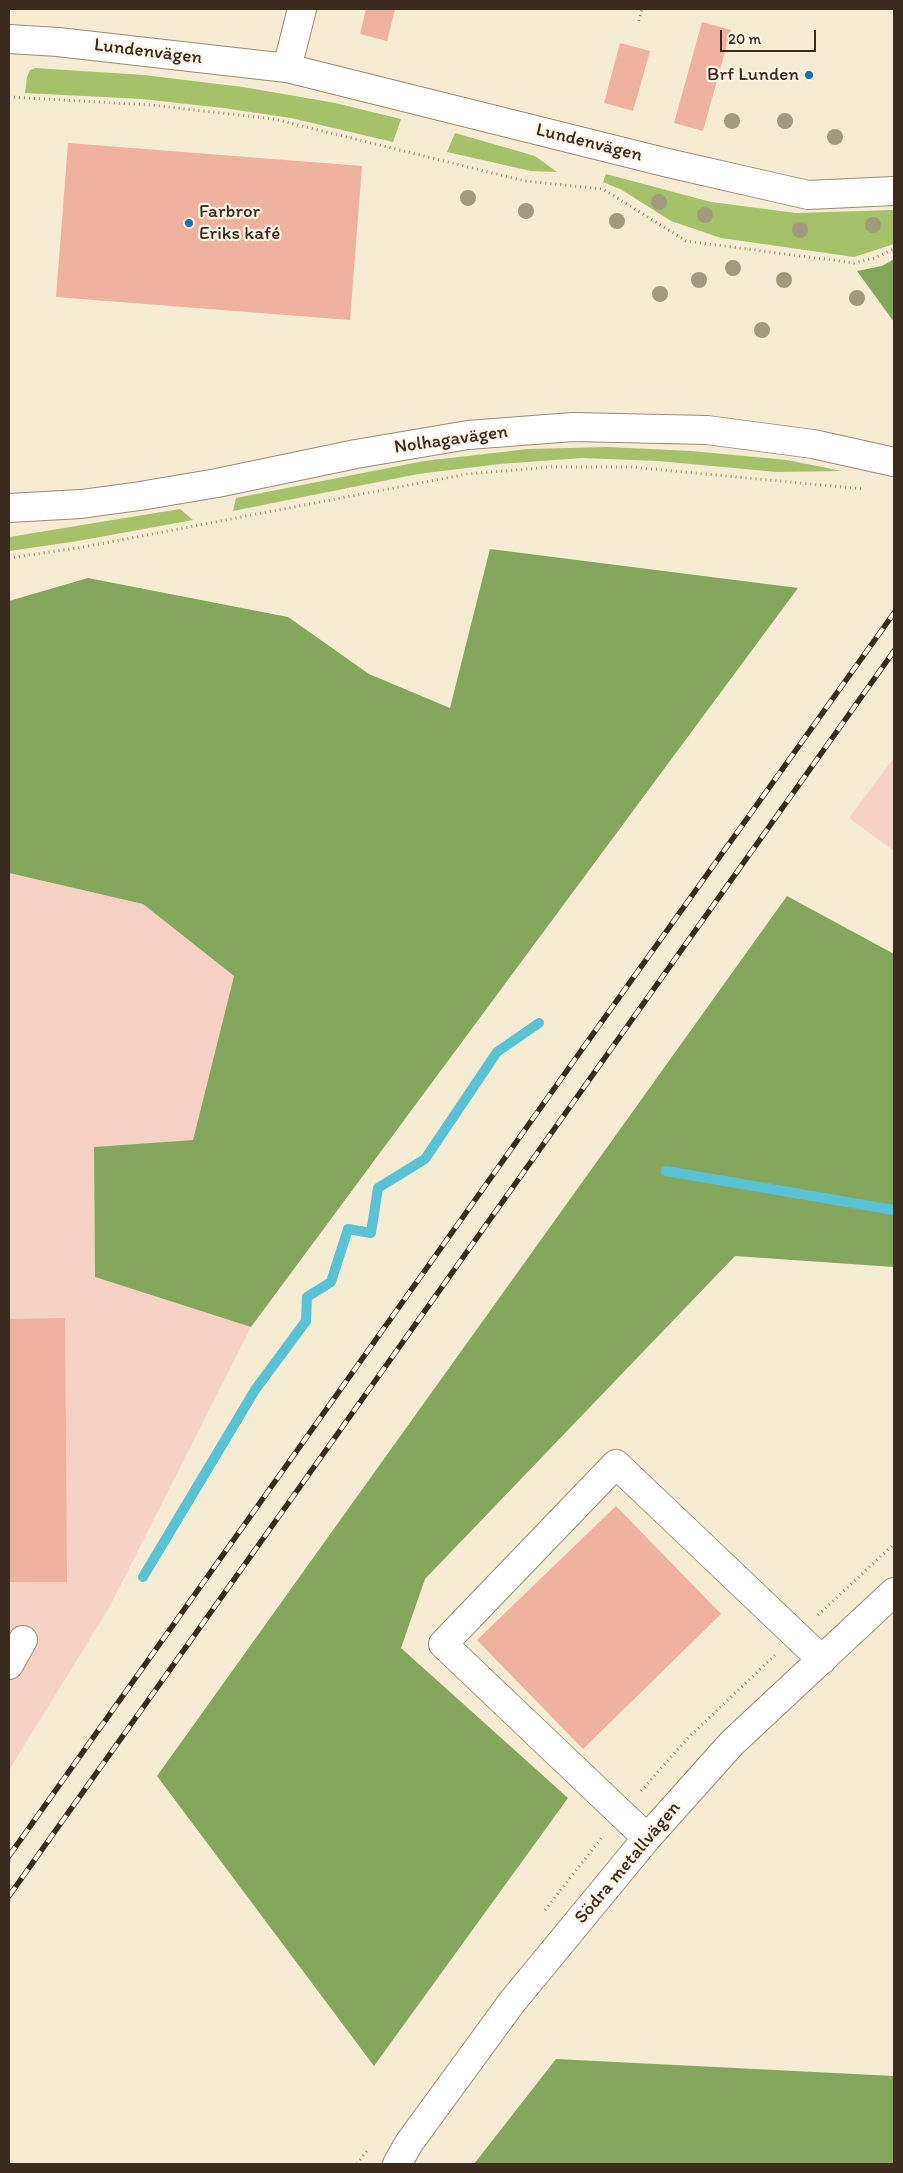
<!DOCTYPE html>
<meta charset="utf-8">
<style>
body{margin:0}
#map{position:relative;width:903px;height:2173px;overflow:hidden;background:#f6ebd3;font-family:Itim,sans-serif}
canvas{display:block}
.frame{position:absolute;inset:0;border:10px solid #3b2a1e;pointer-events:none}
.scale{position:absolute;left:720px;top:30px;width:96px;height:22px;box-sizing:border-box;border:2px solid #3b2a1e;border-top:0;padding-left:6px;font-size:15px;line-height:18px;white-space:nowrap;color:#3b2a1e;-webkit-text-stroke:4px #fcf5e5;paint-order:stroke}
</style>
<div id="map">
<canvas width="903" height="2173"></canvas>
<div class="frame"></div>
<div class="scale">20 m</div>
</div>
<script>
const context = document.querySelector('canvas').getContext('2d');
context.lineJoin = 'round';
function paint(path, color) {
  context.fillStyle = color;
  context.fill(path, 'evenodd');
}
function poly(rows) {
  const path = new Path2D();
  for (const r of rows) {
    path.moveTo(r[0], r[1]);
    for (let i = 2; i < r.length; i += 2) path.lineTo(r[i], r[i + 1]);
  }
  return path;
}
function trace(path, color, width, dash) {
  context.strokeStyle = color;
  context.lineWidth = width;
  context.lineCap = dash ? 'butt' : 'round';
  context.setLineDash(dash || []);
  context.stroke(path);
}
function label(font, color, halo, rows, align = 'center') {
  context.font = font + ' Itim,sans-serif';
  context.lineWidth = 4.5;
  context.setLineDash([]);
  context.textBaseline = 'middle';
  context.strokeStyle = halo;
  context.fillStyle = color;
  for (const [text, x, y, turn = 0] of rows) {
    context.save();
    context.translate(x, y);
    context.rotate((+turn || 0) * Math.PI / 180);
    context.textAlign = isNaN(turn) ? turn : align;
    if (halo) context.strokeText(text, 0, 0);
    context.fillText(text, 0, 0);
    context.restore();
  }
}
paint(poly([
 [894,758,894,851,849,818],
 [9,873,143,904,234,976,193,1140,94,1147,95,1277,251,1327,109,1608,9,1770]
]), '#f6d2c4');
paint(poly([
 [35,68,144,75,243,87,335,103,401,119,393,142,291,118,223,108,142,99,25,93,27,77,30,70],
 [455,133,535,156,557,172,531,171,447,152],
 [606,174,711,202,796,213,894,210,894,244,854,257,721,238,671,221,622,190,603,182],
 [608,447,691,451,787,460,842,471,777,472,658,461,582,458,500,464,418,474,233,511,236,498,424,461,528,449],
 [180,509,193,520,78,541,9,551,9,537]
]), '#a5c169');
paint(poly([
 [894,259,894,322,857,271,882,266],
 [490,549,798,588,251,1327,95,1277,94,1147,193,1140,234,976,143,904,9,873,9,601,88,578,288,617,369,674,450,708],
 [787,896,894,954,894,1267,735,1256,425,1579,401,1648,568,1798,374,2066,157,1776],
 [556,2059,894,2076,894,2164,474,2164]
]), '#84a75d');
trace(poly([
 [666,1171,894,1210],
 [143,1577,255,1390,306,1321,307,1297,331,1282,348,1229,371,1233,378,1188,425,1159,497,1052,539,1023]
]), '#59c2d5', 10);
paint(poly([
 [366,9,395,9,387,41,360,34],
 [702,22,731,30,703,131,674,123],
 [620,43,650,51,633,111,604,103],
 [68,143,362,166,350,320,56,297],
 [65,1318,67,1582,9,1582,9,1319],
 [616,1506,721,1614,583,1749,477,1640]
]), '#eeb29e');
const minor = poly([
 [9,39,58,42,287,68,668,163,808,195,894,191],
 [287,68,302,9],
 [9,508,81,504,140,496,217,483,356,454,468,435,573,427,707,430,813,444,894,462],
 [9,1665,23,1640],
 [647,1838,443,1644,616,1464,822,1660],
 [397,2164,409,2143,512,2002,647,1838,732,1743,894,1592]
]);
trace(minor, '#988a78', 30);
trace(poly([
 [639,21,642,9],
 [9,97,151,105,274,119,525,181,603,189,686,241,854,263,875,258,894,249],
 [9,558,84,547,467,474,551,467,631,467,864,489],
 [818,1615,894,1544],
 [641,1791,688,1738,775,1655],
 [545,1910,603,1836],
 [357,2164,369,2148]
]), '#988a78', 3, [1, 4]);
trace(minor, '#fff', 28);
const rail = poly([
 [9,1856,583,1048,894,613],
 [9,1896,894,651]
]);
trace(rail, '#3b2a1e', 5.5);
trace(rail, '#fcf5e5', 4, [11]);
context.fillStyle = '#a19a7c';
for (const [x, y] of [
 [732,121],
 [785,121],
 [835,137],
 [468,198],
 [659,202],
 [526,211],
 [705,215],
 [617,221],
 [873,225],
 [800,230],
 [733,268],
 [699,280],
 [784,280],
 [660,294],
 [857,298],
 [762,330]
]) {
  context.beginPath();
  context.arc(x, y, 8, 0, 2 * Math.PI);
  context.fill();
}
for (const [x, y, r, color] of [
 [809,75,5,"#1f6fb2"],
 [189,223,5,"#1f6fb2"]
]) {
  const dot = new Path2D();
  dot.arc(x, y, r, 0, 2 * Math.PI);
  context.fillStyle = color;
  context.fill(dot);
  trace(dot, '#fcf5e5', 2);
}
label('19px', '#3b2a1e', '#fcf5e5', [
 ["Lundenvägen",148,52,7],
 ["Lundenvägen",589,143,14],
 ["Nolhagavägen",451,440,-8],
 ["Södra metallvägen",628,1863,-50]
]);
label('19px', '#3b2a1e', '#fcf5e5', [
 ["Brf Lunden",799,75],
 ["Farbror",199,212,"left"],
 ["Eriks kafé",199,234,"left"]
], 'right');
</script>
